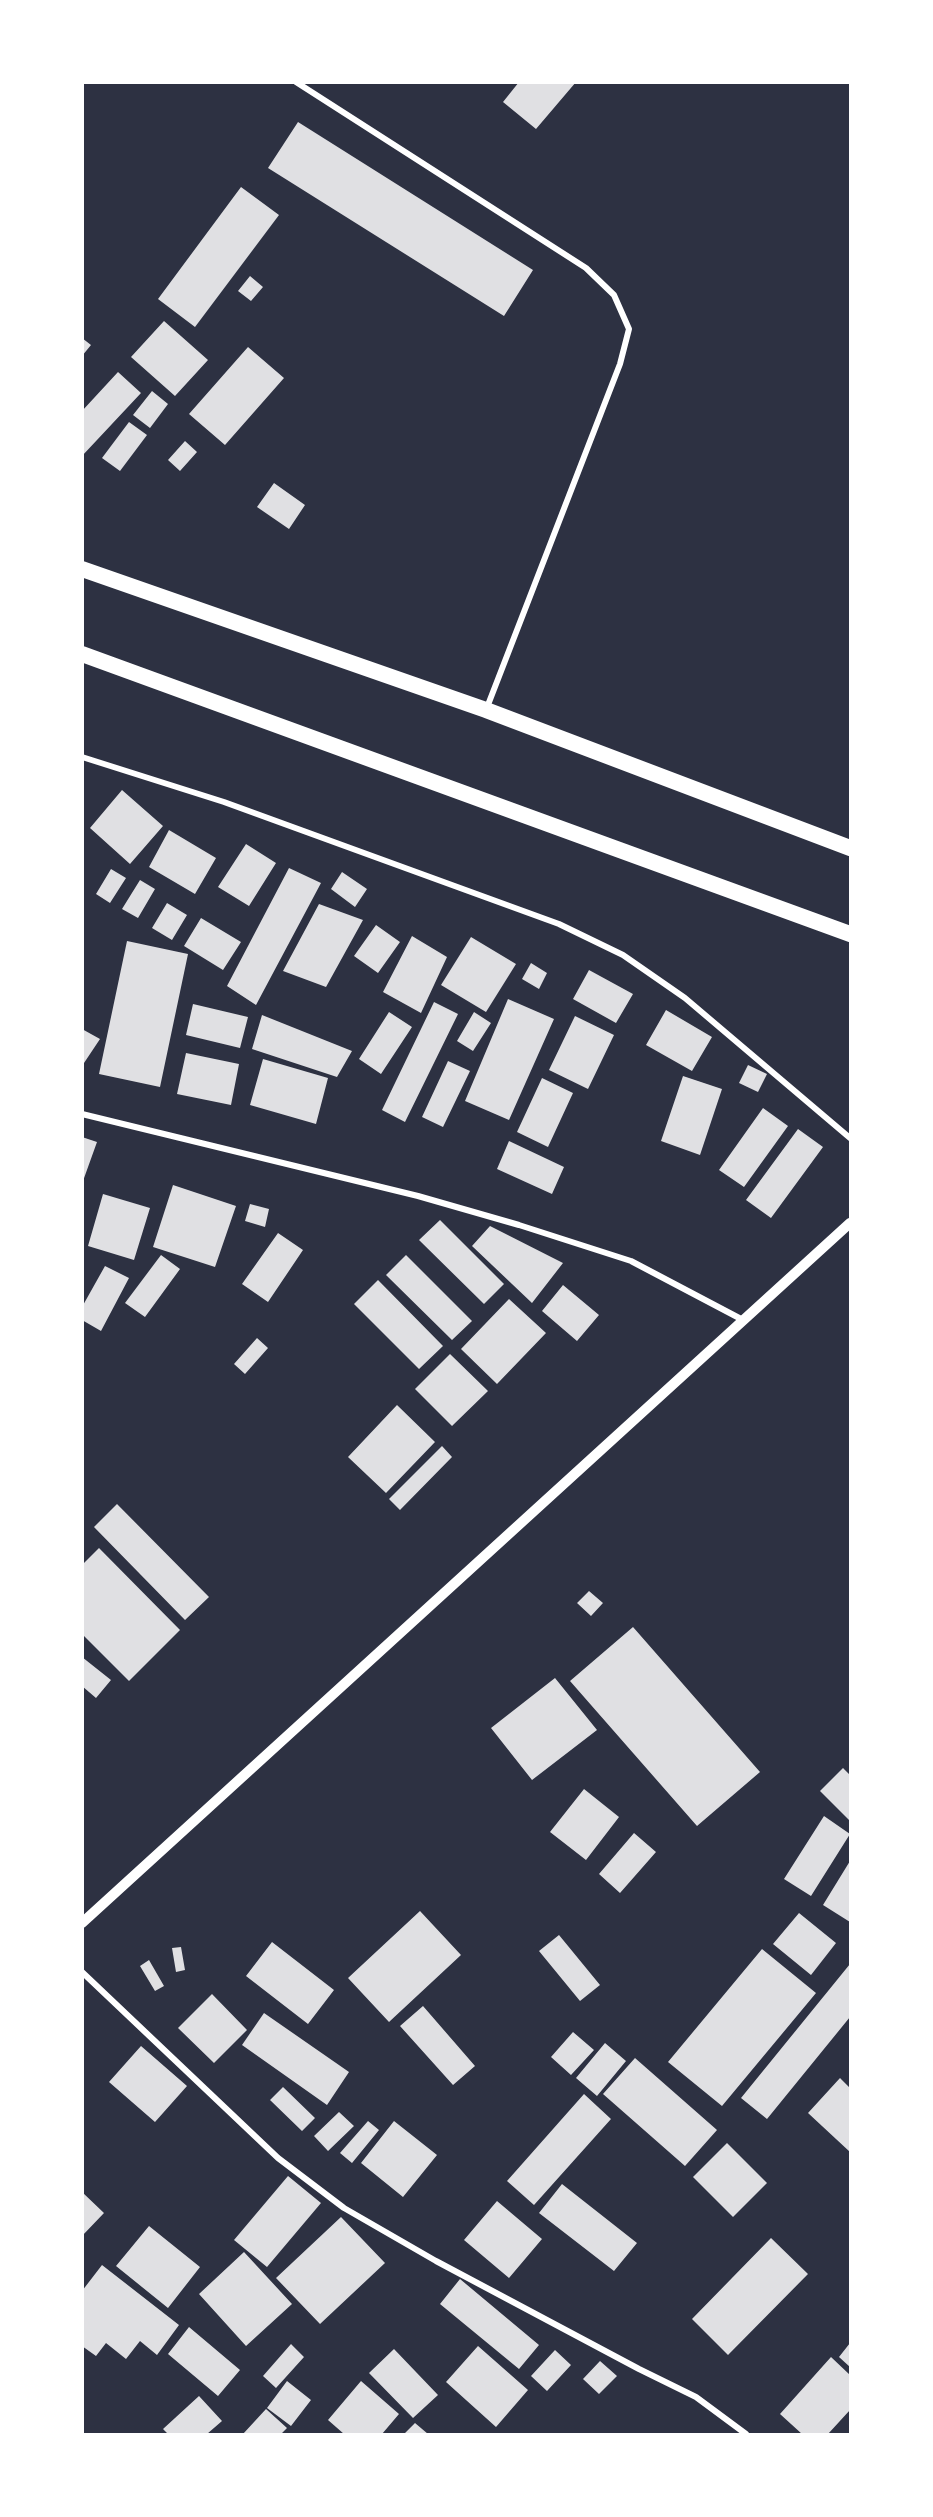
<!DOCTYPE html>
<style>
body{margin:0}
#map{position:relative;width:933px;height:2517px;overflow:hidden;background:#2d3142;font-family:Montserrat,sans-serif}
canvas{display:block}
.frame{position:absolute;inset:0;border:84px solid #fff;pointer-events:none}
</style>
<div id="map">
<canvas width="933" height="2517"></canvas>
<div class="frame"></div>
</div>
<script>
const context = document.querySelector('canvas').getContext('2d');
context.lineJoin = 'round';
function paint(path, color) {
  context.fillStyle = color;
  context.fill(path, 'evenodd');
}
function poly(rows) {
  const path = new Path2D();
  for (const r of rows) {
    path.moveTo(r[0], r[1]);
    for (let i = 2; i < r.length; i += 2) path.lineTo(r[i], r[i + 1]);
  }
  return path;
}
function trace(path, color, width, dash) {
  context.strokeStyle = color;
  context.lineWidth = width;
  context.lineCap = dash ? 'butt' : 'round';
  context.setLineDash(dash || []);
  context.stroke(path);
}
paint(poly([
 [519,82,576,82,536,129,503,102],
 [298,122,533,270,504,316,268,168],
 [241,187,279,215,195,327,158,299],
 [250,276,263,287,251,301,238,291],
 [164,321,208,360,175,396,131,357],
 [82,338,91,345,82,356],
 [248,347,284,378,225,445,189,414],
 [118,372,141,393,82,456,82,411],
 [152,391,168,404,150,428,133,415],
 [129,422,147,435,120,471,102,458],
 [185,441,197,452,180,471,168,460],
 [274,483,305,505,289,529,257,507],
 [122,790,163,826,130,864,90,828],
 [169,830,216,858,195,894,149,867],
 [246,844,276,863,249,906,218,887],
 [289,868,321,883,256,1005,227,986],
 [111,869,126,878,110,903,96,894],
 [342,872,367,889,355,907,331,889],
 [140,880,155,889,138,918,122,909],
 [167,903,187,915,172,940,152,928],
 [319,904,363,920,326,987,283,971],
 [201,918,241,942,223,970,184,946],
 [376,925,400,942,378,973,354,956],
 [412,936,447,957,421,1013,383,992],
 [471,937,516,964,486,1012,441,985],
 [127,941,188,954,160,1087,99,1074],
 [531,963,547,973,539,989,522,979],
 [589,970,633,994,616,1023,573,999],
 [508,999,554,1019,509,1120,465,1101],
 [434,1002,458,1014,405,1122,382,1110],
 [193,1004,248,1017,240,1048,186,1035],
 [666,1010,712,1037,692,1071,646,1045],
 [389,1012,412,1027,381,1074,359,1059],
 [474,1012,491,1023,473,1051,457,1041],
 [262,1015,352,1051,337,1077,252,1049],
 [575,1016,614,1035,588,1089,549,1070],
 [82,1029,100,1039,82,1066],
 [186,1053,239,1064,231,1105,177,1094],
 [263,1059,328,1078,316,1124,250,1105],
 [448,1061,470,1071,443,1127,422,1117],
 [748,1065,767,1074,758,1092,739,1083],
 [683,1076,722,1089,700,1155,661,1141],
 [542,1078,573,1093,548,1147,517,1132],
 [763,1108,788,1126,744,1187,719,1170],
 [798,1129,823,1147,771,1218,746,1200],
 [82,1137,97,1142,83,1181,82,1181],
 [509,1141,564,1167,552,1194,497,1169],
 [173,1185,236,1206,215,1267,153,1247],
 [103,1194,150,1208,134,1260,88,1246],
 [250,1204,269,1209,265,1227,245,1221],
 [440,1220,504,1284,484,1304,419,1240],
 [490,1226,563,1263,532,1303,472,1246],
 [278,1233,303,1250,268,1302,242,1284],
 [161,1255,180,1269,145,1317,125,1303],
 [406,1255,472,1321,452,1340,386,1275],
 [105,1266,129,1278,101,1331,82,1320,82,1307],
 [378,1280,443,1346,419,1369,354,1304],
 [563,1285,599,1315,577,1341,542,1311],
 [509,1299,546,1333,497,1384,461,1349],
 [257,1338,268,1348,245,1374,234,1364],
 [450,1354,488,1391,452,1426,415,1389],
 [397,1405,435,1442,386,1493,348,1457],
 [442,1446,452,1457,400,1510,389,1499],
 [117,1504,209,1597,185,1620,94,1527],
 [99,1548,180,1630,129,1681,82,1634,82,1565],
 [589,1591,603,1603,591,1616,577,1603],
 [633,1627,760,1772,697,1826,570,1681],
 [82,1657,111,1680,96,1698,82,1686],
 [555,1678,597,1730,532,1780,491,1728],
 [843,1768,850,1775,850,1821,820,1791],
 [584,1789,619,1817,586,1860,550,1832],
 [824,1816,850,1834,811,1896,784,1879],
 [634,1833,656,1852,620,1893,599,1874],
 [850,1861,850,1922,823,1905],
 [420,1911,461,1955,389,2022,348,1978],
 [799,1913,836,1943,811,1975,773,1944],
 [559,1935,600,1985,580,2001,539,1951],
 [272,1942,334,1990,308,2024,246,1976],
 [181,1947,185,1970,176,1972,172,1948],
 [762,1949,816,1993,722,2106,668,2062],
 [149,1960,164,1986,155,1991,140,1966],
 [850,1964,850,2017,767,2119,741,2098],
 [212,1994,247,2030,214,2063,178,2028],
 [423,2006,475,2066,453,2085,400,2026],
 [264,2013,349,2072,327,2105,242,2045],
 [573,2032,594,2050,571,2075,551,2057],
 [605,2043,626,2061,597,2096,576,2078],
 [141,2046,187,2086,155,2122,109,2082],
 [635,2058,717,2130,685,2166,603,2094],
 [840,2078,850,2088,850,2152,808,2113],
 [283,2087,315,2118,302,2131,270,2100],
 [584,2094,611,2119,534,2205,507,2181],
 [339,2112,354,2126,328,2151,314,2136],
 [368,2121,379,2130,352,2163,340,2153],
 [394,2121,437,2155,403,2197,361,2163],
 [727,2143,767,2183,733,2217,693,2177],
 [288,2176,321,2203,267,2267,234,2240],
 [562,2184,637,2243,614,2271,539,2213],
 [82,2192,104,2213,82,2236],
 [497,2201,542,2239,509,2278,464,2240],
 [341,2217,385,2263,320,2324,276,2278],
 [149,2226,200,2267,168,2308,116,2266],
 [771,2238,808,2274,728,2355,692,2319],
 [244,2252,292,2304,246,2346,199,2294],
 [102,2265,179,2325,157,2355,140,2341,126,2359,106,2343,96,2356,82,2346,82,2291],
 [460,2279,539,2345,519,2369,440,2304],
 [189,2327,240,2370,218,2396,168,2354],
 [850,2343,850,2367,839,2357],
 [291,2344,304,2357,276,2388,263,2376],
 [478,2346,528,2390,496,2427,446,2382],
 [394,2349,438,2395,413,2418,369,2373],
 [555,2350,571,2365,547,2391,531,2376],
 [831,2357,850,2375,850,2410,828,2434,802,2434,780,2414],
 [600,2361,617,2376,599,2394,583,2379],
 [287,2381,311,2400,291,2426,267,2408],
 [361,2381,399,2414,382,2434,344,2434,328,2420],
 [199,2396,222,2421,207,2434,168,2434,163,2429],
 [266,2409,287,2428,281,2434,243,2434],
 [415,2423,428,2434,404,2434]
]), '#e0e0e3');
trace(poly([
 [296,82,586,268,614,295,629,329,620,364,486,710],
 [82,757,224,802,559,924,623,955,685,998,850,1138],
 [82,1114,418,1196,519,1225,631,1261,743,1320],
 [82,1972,278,2158,344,2208,436,2261,639,2369,696,2397,746,2434]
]), '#fff', 6);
trace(poly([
 [82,1923,850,1223]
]), '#fff', 10);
trace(poly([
 [82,569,486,710,850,848],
 [82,654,850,934]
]), '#fff', 16);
</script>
